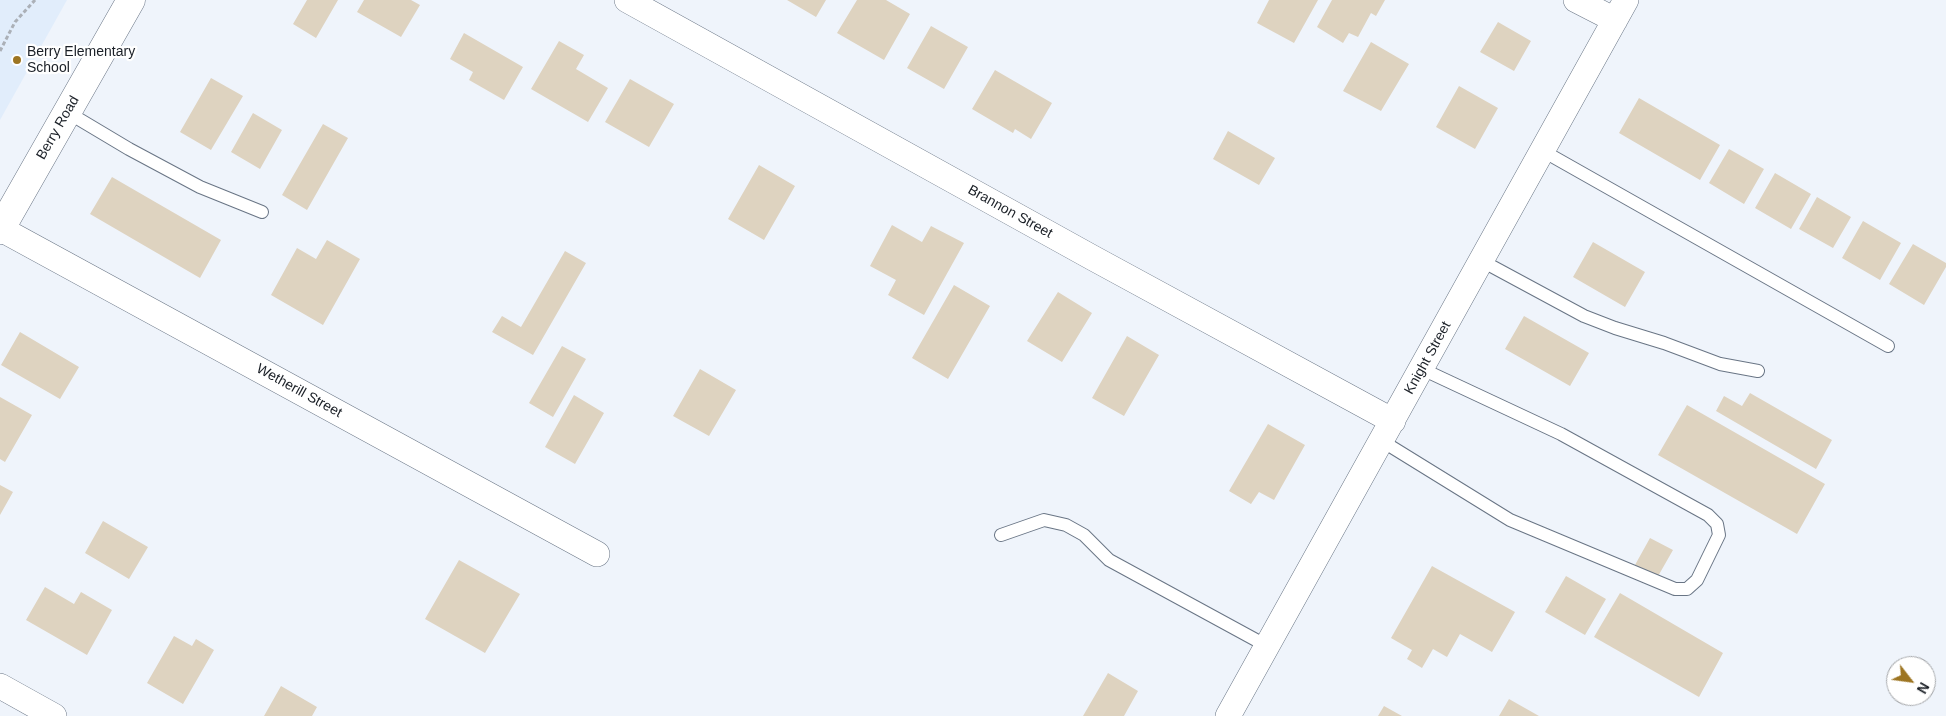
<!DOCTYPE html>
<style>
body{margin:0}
#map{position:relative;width:1946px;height:716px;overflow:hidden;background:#eff4fb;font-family:Helvetica,sans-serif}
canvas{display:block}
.north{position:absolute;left:1886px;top:656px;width:50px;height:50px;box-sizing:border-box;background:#fff;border:1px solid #a3a5a8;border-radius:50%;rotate:120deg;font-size:14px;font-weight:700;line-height:20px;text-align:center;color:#1a1f26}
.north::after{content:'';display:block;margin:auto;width:18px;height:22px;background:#9d7522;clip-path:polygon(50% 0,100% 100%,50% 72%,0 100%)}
</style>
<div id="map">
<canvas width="1946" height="716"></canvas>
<div class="north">N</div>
</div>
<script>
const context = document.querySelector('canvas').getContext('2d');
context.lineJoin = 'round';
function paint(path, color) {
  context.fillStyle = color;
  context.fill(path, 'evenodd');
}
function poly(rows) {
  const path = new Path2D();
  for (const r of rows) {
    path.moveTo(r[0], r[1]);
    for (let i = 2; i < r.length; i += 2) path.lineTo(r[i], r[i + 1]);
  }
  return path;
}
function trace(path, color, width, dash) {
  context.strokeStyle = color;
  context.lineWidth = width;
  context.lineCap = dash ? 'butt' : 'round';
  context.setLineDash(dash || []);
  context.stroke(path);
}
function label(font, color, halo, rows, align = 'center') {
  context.font = font + ' Helvetica,sans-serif';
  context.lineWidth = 4.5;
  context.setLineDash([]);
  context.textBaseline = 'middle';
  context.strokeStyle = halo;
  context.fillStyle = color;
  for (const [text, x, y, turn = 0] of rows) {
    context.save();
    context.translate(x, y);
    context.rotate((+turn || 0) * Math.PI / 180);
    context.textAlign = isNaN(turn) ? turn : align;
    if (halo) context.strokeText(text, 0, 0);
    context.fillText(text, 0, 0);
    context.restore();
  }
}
paint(poly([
 [0,0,67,0,0,120]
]), '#e1edfb');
paint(poly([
 [307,0,338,0,316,38,293,24],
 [364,0,411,0,420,5,401,37,357,12],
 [787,0,826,0,816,17],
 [857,0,886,0,910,14,884,60,837,33],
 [1269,0,1318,0,1294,43,1257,23],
 [1332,0,1385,0,1376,16,1371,13,1358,37,1349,33,1343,43,1317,27],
 [1498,22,1531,41,1514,71,1480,52],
 [931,26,968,47,944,89,907,68],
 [464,33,523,67,504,100,469,80,473,72,450,59],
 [559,41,584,55,576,69,608,88,588,122,531,89],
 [1371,42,1409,64,1381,111,1343,91],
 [995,70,1052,103,1031,139,1015,129,1013,133,972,109],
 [211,78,243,96,211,150,180,132],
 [630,79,674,104,649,147,605,122],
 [1459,86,1498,108,1475,149,1436,127],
 [1639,98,1720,145,1700,180,1619,133],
 [253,113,282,130,260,169,231,152],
 [323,124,348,138,307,210,282,195],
 [1228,131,1275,158,1259,185,1213,159],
 [1729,149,1764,169,1744,204,1709,183],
 [759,165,795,186,764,240,728,219],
 [1775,173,1811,194,1791,229,1755,208],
 [112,177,221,240,200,278,90,214],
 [1817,197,1851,217,1833,248,1799,229],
 [1863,221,1901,243,1880,280,1842,258],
 [892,225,922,242,931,226,964,243,924,315,888,295,896,280,870,266],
 [327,240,360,259,323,325,271,295,297,248,316,259],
 [1593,242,1645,272,1625,307,1573,277],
 [1913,244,1946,263,1946,267,1924,305,1889,284],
 [565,251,586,263,533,355,492,332,502,316,521,327],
 [954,285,990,306,948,379,912,358],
 [1058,292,1092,313,1062,362,1027,341],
 [1524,316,1589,353,1570,386,1505,349],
 [20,332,79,367,60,399,1,365],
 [1127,336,1159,355,1124,416,1092,398],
 [562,346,586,359,553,417,529,403],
 [700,369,736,390,709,436,673,416],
 [1750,393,1832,440,1816,469,1716,411,1724,396,1742,406],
 [574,395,604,413,575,464,545,447],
 [0,397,32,415,5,462,0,459],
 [1687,405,1825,484,1797,534,1658,455],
 [1268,424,1305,445,1274,500,1259,492,1251,504,1229,491],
 [0,485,13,492,0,515],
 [103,521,148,547,129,579,85,553],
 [1650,538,1673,550,1657,578,1635,565],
 [459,560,520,594,485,653,425,619],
 [1432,566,1515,612,1492,652,1460,634,1447,657,1433,649,1422,668,1407,659,1412,650,1391,638],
 [1566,576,1606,599,1585,635,1545,612],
 [45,587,74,604,81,592,112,610,87,655,26,620],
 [1620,593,1723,653,1699,697,1594,637],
 [174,636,192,646,196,639,214,650,183,704,147,683],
 [1108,673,1138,691,1124,716,1083,716],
 [281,686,317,707,312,716,264,716],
 [1509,699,1539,716,1499,716],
 [1384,706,1402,716,1378,716]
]), '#ded3c0');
const lane = poly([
 [67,112,129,149,200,187,262,212],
 [1543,151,1888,346],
 [1482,261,1584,316,1615,328,1664,343,1720,364,1758,371],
 [1382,441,1510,520,1675,589,1687,589,1697,580,1719,535,1717,524,1708,515,1561,434,1422,369],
 [1001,535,1044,520,1066,525,1084,535,1109,560,1267,646]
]);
const street = poly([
 [627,0,1093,258,1393,421],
 [1576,0,1615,20],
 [1,229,597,554],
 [0,686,54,716],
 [1228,716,1626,0]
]);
const secondary = poly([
 [0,230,131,0]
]);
trace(lane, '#697585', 14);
trace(street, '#697585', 26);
trace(secondary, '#697585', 29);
trace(poly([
 [0,51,15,22,35,0]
]), '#abb0b7', 3, [4, 2.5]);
trace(lane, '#fff', 12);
trace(street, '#fff', 25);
trace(secondary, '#fff', 28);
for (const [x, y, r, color] of [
 [17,60,5,"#9d7522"]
]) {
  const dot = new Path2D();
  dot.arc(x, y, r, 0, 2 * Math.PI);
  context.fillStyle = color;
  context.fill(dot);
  trace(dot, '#fff', 2);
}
label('14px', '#1a1f26', '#fff', [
 ["Berry Elementary",27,52],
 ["School",27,68]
], 'left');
label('14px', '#1a1f26', '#fff', [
 ["Berry Road",58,128,-60],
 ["Brannon Street",1010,212,29],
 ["Knight Street",1428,358,-61],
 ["Wetherill Street",299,391,29]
]);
</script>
